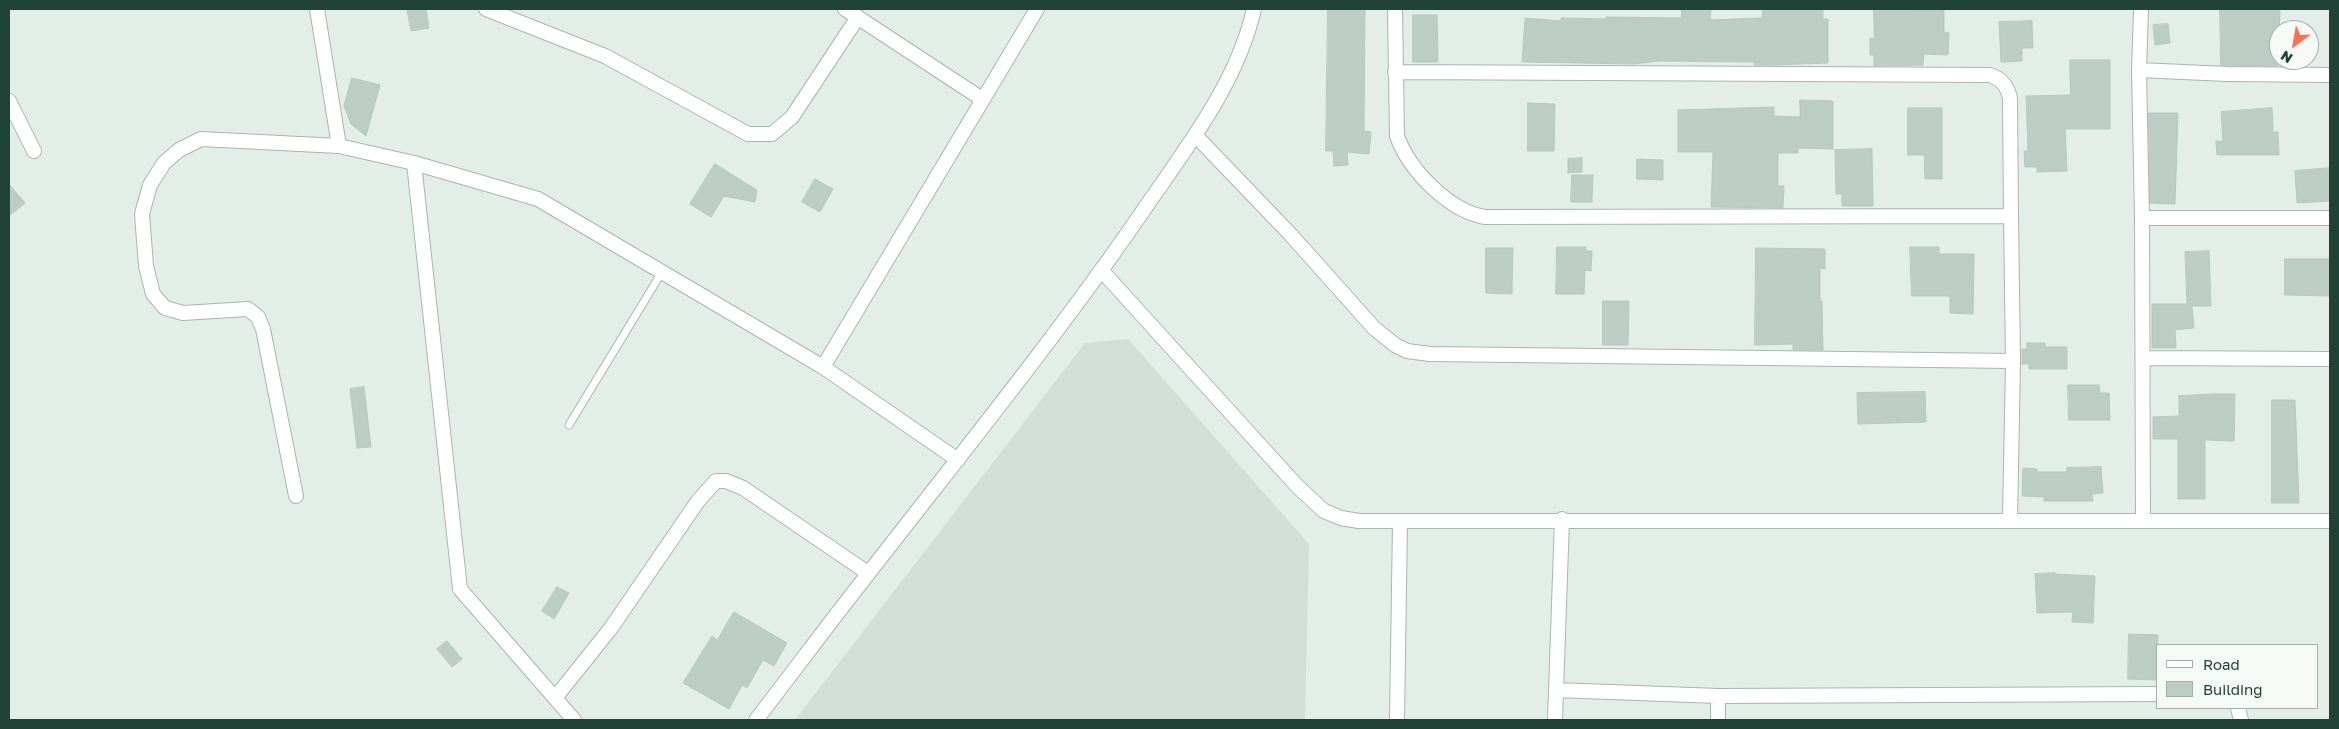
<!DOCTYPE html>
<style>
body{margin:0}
#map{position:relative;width:2339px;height:729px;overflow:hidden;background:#e4eee9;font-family:"Golos Text",sans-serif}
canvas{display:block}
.frame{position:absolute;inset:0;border:10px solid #214237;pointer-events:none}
.legend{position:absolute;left:2156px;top:644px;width:162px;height:65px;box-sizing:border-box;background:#f5faf7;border:1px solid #a0b0aa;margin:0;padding:6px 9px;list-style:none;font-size:15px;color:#214237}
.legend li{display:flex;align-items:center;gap:10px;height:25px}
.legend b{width:25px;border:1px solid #a0b0aa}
.north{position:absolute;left:2269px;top:20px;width:50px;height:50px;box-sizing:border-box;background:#f5faf7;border:1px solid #a0b0aa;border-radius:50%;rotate:212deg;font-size:14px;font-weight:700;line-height:20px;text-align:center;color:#214237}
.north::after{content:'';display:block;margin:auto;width:18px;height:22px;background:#fd7253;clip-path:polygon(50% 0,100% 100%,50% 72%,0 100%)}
</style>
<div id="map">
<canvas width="2339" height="729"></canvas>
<div class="frame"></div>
<ul class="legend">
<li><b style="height:6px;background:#fff"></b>Road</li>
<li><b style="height:14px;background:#bbcdc5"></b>Building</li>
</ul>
<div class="north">N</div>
</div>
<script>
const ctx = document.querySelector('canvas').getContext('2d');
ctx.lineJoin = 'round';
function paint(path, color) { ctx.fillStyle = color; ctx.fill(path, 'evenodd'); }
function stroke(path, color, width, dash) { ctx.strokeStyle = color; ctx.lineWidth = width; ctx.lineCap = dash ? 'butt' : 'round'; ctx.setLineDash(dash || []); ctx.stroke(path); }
paint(new Path2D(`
 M1128,339L1309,544L1305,720H795L1085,343Z`), '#d2ded8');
const building = new Path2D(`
 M426,9L429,28L411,31L407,10Z
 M1328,9H1365L1364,131L1371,132L1369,154L1347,152L1348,165L1334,166L1333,151H1326Z
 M1682,9H1711L1710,20L1762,18L1763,9H1823V19H1828V63L1775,65H1754V62L1659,61L1634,64L1522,62L1525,18L1561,21V18L1606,19V17L1681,18Z
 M1874,9L1944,10V32L1949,33L1948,55L1924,54L1923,65L1874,66V55H1870V38L1874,39Z
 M2220,9H2280L2278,66L2221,65Z
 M1413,15H1437L1438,62H1413Z
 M2032,21L2033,48H2022V61L2001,62L1999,22Z
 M2168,24L2170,43L2155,45L2153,25Z
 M2070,60H2110V129H2065L2067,171L2037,172V167H2025L2024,151H2028L2026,96L2070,95Z
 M352,78L380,85L366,136L351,124L344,106Z
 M1800,100L1833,101V149L1798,148V153H1778V186H1784L1783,208L1711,207L1713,152H1678V110L1774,107V116L1800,117Z
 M1528,103L1555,104L1554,151H1528Z
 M1908,108H1942V179H1925L1924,155H1908Z
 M2272,108L2273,132H2278L2279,155H2217L2216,141H2223L2221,112Z
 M2149,113H2178L2175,204L2150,203Z
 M1872,149L1873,206H1842V194H1836L1835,150Z
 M1582,158V172L1568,173V159Z
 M1637,159L1663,160V180L1637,179Z
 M715,164L757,190L755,202L724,196L711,217L690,204Z
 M2330,168V201L2297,203L2295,171Z
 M1572,175H1593L1592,202H1571Z
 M815,179L833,189L820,212L802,202Z
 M9,184L25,203L9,216Z
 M1557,247H1586V251H1592L1591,271L1585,270L1584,294H1556Z
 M1910,247H1939V254H1974L1973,314L1950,313V296H1912Z
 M1486,248H1513L1512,294L1486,293Z
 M1756,248L1825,249V269L1820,268V301H1822L1823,350H1793V344L1755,345Z
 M2209,251L2211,306H2192L2194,328L2175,330L2176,348H2152V304H2187L2185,252Z
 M2285,259H2330V296L2285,295Z
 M1603,301H1629L1628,345H1603Z
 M2027,343H2045V347H2067V369H2029V364H2022V349H2027Z
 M2068,385H2099L2100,393H2109L2110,420H2069Z
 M364,387L371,447L357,448L350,389Z
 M1925,392L1926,422L1858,424L1857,393Z
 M2213,394H2235L2234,441L2205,440V499H2178V439H2153V417L2179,416V396Z
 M2272,400H2295L2299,503H2272Z
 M2101,467L2103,493L2092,494L2093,501H2044V497L2022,496L2023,468L2037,469V472H2067V468Z
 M2055,573V574L2095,576L2093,623L2072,622L2073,612L2037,613L2035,574Z
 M557,587L569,593L554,619L542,611Z
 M734,612L787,643L774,666L763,660L747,688L742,685L729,709L683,683L712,636L717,640Z
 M2129,634L2158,635L2157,680L2128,679Z
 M447,641L462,659L452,667L437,649Z`);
paint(building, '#bbcdc5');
stroke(building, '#b5c9bf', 1);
const lane = new Path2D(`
 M569,425L662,272`);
const street = new Path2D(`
 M317,9L339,146L414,163L538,199L823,367L958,460
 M486,9L605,56L748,134H772L792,117L858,17
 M845,9L982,99
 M1395,9L1397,136C1409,170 1449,211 1485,217L2011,216L2013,361L2010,520
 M2141,9L2139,70L2142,218L2143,520
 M2139,70L2227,74L2330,75
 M1395,72L1990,75C2002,79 2007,86 2010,98L2011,216
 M9,101L34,151
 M1195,135L1291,235L1374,328L1395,345L1407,351L1430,354L2013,361
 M414,163L460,589L574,720
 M2142,218H2330
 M1102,271L1297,486L1324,511L1341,518L1359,521H2330
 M2143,358L2330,359
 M823,367L1037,9
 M296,496L263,329L258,317L248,309L183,313L165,308L153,294L146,266L142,214L150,185L164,163L179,150L201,139L339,146
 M1556,690L1718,696L2158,694
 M555,698L611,628L698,501L716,481H726L743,488L868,573
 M2238,708L2241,720
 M756,720C794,671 830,622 868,574C961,454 1057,336 1143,211C1186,148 1237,84 1254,9
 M1397,720L1400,522
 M1555,720L1562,519
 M1718,720V696`);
stroke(lane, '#a6b7b0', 9);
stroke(street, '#a6b7b0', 16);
stroke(lane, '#fff', 7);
stroke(street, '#fff', 14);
</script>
